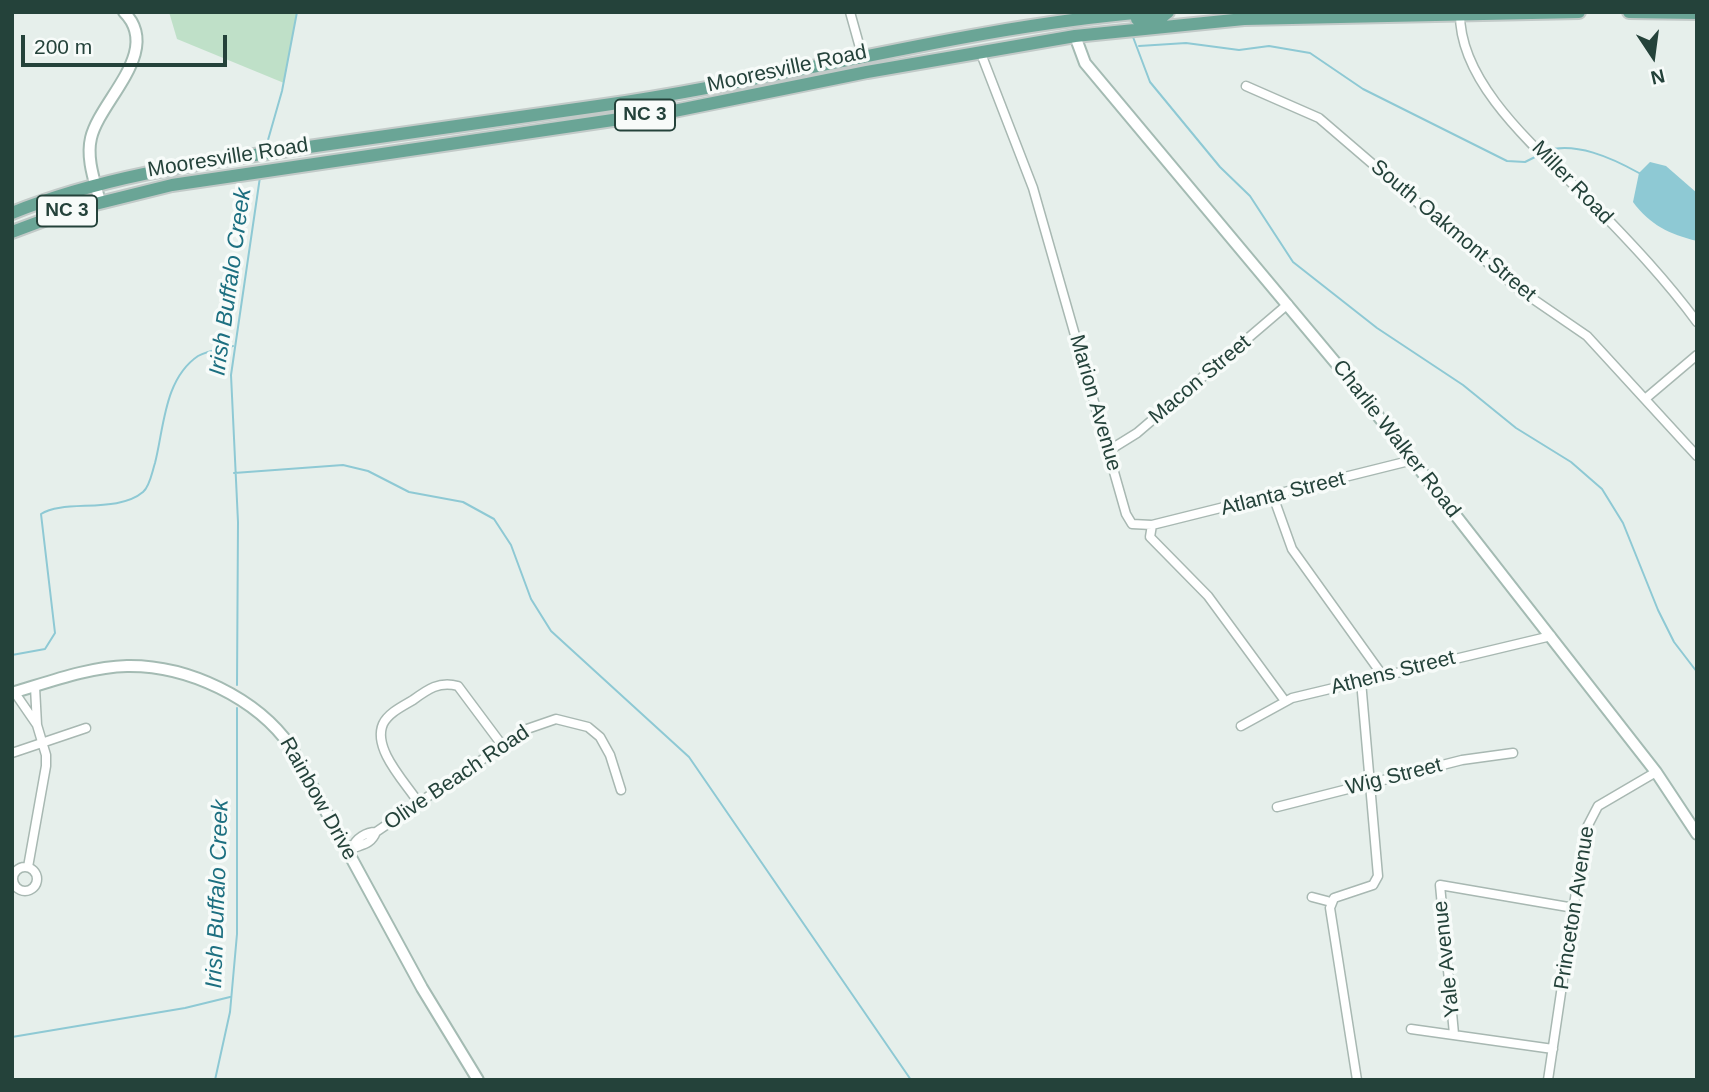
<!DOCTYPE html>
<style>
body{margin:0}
#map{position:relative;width:1709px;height:1092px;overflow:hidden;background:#e6efeb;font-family:Arial,sans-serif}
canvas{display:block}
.frame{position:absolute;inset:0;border:14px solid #24423a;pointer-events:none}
.north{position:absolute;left:1618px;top:21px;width:70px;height:70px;-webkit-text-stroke:5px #f7fbf9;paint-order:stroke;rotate:167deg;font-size:19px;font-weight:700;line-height:28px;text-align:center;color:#24423a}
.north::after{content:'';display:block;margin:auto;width:24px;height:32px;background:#24423a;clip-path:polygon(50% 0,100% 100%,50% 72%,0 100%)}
.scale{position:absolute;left:21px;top:35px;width:206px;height:32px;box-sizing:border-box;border:4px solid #24423a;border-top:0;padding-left:9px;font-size:21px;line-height:24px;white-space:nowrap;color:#24423a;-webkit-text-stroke:5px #f7fbf9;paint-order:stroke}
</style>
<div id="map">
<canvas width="1709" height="1092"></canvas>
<div class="frame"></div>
<div class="north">N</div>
<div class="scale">200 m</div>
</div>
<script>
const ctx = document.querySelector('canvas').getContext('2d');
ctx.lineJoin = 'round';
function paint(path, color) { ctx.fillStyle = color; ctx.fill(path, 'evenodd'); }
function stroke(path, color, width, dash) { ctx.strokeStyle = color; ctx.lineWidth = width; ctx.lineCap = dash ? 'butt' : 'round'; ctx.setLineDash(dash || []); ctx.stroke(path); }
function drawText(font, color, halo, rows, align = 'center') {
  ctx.font = font + ' Arial,sans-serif'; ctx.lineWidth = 7; ctx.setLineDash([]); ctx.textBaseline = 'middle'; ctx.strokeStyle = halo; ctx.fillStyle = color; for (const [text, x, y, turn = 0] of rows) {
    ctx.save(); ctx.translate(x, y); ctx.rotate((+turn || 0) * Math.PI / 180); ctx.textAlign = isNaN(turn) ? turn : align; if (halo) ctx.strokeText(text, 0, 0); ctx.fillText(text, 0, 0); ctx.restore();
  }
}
paint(new Path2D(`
 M169,12H297L284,83L177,39Z`), '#bfe0c8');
paint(new Path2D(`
 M1650,162L1666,166L1697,193V241C1669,234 1650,225 1633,202L1639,173Z`), '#8ec9d4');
stroke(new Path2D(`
 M1133,37L1150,82L1220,167L1250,196L1293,262L1377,328L1463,385L1516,428L1571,462L1602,489L1623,523L1658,610L1674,642L1697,672
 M1139,46L1186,43L1239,50L1269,46L1310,53L1363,89L1507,161L1525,162L1537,156
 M266,147L282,91L297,12
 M1545,151C1575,141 1612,158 1639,173
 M234,473L343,465L368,471L409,492L463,502L494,519L511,545L531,599L551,631L689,757L911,1080
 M12,655L45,649L55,633L41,514C63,499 117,514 143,492C150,486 152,472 155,463C164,428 164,379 198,356C208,350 222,349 233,346
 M237,685L238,522L231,375L260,177
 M12,1037L185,1008L230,997
 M215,1080L230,1012L237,934V708`), '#8ec9d4', 2);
const street = new Path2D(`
 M850,12L862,55
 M1460,13C1459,88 1546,156 1595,206C1631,243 1666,280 1697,322
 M980,51L1033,188L1126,514L1132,524L1152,525L1150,537L1208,596L1285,701
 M1246,86L1319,118L1517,288L1587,336L1697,456
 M1645,399L1697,355
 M1108,451L1137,433L1288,304
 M1273,496L1292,549L1383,676
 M1152,525L1413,460
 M15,693L37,725L35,687
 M1241,726L1292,698L1551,636
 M12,753L86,728
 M418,802C406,783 372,749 383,724C388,713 403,706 413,700C428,689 439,681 458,686L502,745
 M1277,807L1462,760L1513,753
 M352,848C356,838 366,832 376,832
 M347,851C359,844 370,847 376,832L527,729L556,719L588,727L600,737L610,755L621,790
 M28,867L46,766V755L37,725
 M13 879a12 12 0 1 1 24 0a12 12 0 1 1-24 0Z
 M1312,897L1331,902
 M1411,1029L1553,1049
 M1454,1034L1440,885L1574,908
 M1357,1080L1330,908L1334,898L1373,885L1378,876L1361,681
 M1548,1080L1585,831L1598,806L1656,772`);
const secondary = new Path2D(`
 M1075,36L1085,63L1350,380L1656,772L1697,834
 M100,202C95,182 86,159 91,138C100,100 163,51 124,12
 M12,693C49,682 89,667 127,666C188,665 257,698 291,747L422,988L478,1080`);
const primary = new Path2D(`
 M1629,12L1697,13
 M1137,19L1163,16L1168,12
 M12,213C101,177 193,164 288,150C391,135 494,121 598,106C781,80 960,28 1145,12
 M12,232L71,210L172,185L674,111L867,72L1075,36L1244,19L1579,12`);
stroke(street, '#a8b8b2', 11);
stroke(secondary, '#a4bbb3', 14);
stroke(primary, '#c2cac8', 16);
stroke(street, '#fff', 8);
stroke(secondary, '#fff', 10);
stroke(primary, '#6aa596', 12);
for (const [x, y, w] of [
 [645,115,60],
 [67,211,60]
]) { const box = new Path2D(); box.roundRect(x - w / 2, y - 15.5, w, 31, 5); ctx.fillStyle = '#f7fbf9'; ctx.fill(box); stroke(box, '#24423a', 2); }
drawText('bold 19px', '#24423a', null, [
 ["NC 3",645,115],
 ["NC 3",67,211]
]);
drawText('21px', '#24423a', '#f7fbf9', [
 ["Mooresville Road",787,69,-12],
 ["Mooresville Road",228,158,-9],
 ["Miller Road",1572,183,46],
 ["South Oakmont Street",1453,231,40],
 ["Macon Street",1200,380,-40],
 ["Marion Avenue",1095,403,74],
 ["Charlie Walker Road",1396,439,52],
 ["Atlanta Street",1283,494,-14],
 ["Athens Street",1393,673,-14],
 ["Wig Street",1394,777,-14],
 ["Olive Beach Road",457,778,-34],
 ["Rainbow Drive",318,799,61],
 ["Princeton Avenue",1575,908,-81],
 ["Yale Avenue",1447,959,-96]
]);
drawText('italic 23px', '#1c6f80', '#f7fbf9', [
 ["Irish Buffalo Creek",231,282,-82],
 ["Irish Buffalo Creek",218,894,-88]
]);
</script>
